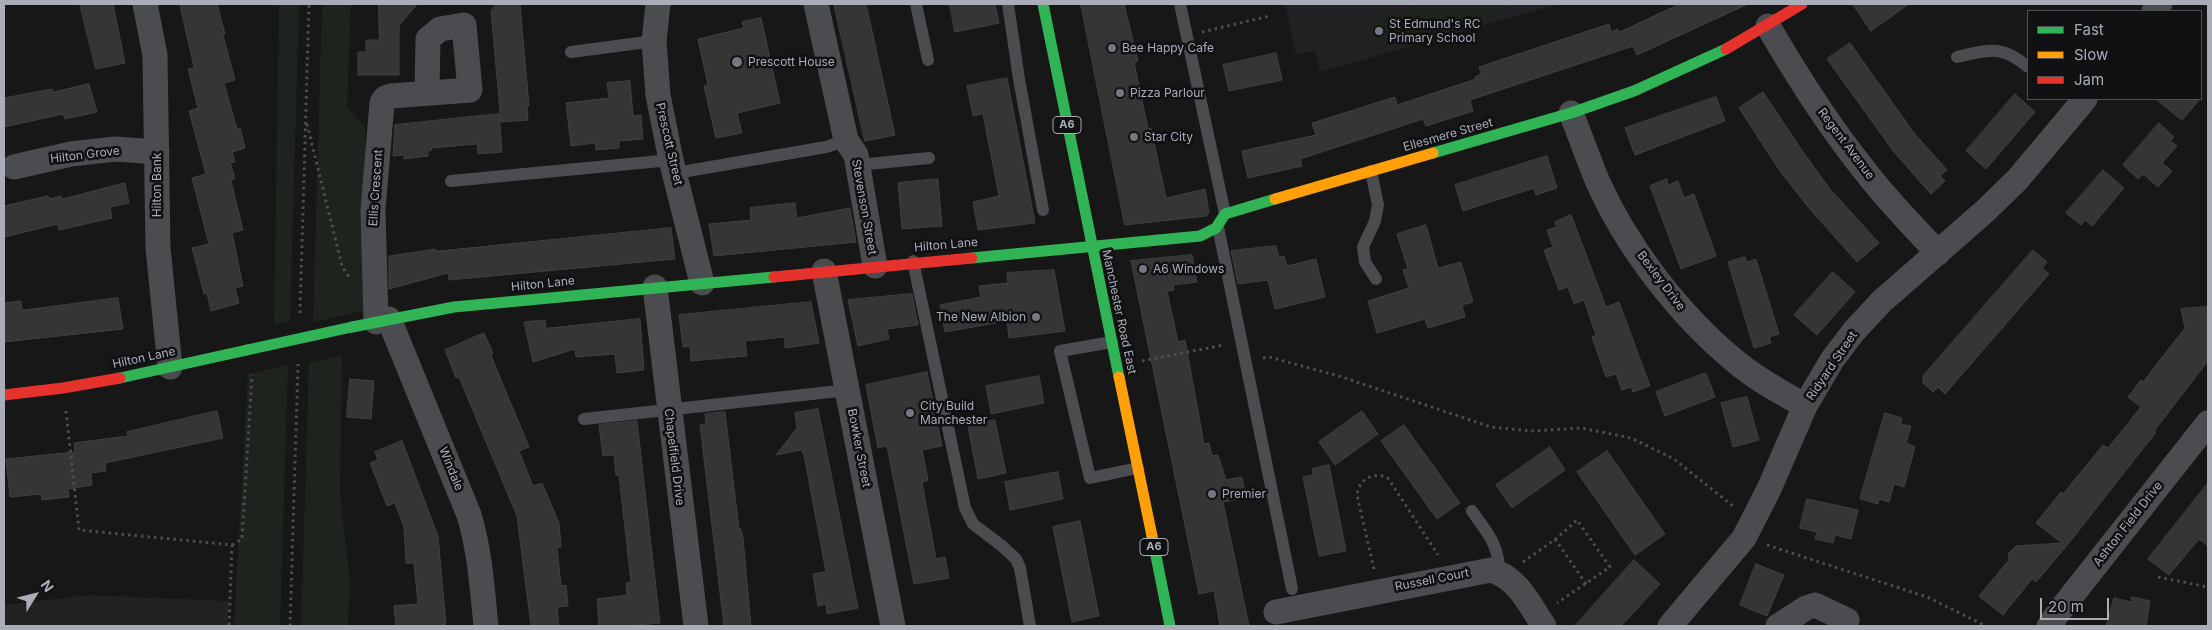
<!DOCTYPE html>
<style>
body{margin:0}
#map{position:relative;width:2212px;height:630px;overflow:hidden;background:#171717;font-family:Inter,sans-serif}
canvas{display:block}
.frame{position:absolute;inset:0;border:5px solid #a8adb8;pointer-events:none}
.legend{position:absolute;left:2027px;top:10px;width:175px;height:90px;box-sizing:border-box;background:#111113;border:1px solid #4d4f55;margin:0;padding:6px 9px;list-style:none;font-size:15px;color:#a8adb8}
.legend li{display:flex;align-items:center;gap:10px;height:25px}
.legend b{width:25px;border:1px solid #4d4f55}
.north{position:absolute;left:10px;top:570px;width:50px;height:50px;-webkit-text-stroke:4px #111113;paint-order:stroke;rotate:54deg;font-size:14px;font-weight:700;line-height:20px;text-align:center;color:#a8adb8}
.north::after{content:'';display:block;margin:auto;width:18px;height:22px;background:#a8adb8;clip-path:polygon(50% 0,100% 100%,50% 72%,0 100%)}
.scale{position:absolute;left:2040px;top:598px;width:69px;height:22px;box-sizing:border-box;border:2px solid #a8adb8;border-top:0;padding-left:6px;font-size:15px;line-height:18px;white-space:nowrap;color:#a8adb8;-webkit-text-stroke:4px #111113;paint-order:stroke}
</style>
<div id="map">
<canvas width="2212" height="630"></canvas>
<div class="frame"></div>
<ul class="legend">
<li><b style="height:6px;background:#30b455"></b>Fast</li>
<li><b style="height:6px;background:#ff9f0a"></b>Slow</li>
<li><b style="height:6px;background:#e5322d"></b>Jam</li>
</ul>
<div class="north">N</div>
<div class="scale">20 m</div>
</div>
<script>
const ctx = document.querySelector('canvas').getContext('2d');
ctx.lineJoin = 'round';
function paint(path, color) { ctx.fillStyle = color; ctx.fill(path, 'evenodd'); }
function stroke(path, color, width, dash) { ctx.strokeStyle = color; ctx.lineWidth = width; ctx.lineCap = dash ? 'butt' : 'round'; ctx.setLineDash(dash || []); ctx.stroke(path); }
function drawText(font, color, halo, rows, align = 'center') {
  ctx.font = font + ' Inter,sans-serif'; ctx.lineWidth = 5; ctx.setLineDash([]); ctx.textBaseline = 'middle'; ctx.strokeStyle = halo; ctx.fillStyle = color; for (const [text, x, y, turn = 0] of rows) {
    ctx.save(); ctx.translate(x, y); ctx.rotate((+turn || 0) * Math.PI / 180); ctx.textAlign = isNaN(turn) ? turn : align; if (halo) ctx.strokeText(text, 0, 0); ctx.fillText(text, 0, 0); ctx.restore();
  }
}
paint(new Path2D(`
 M1285,4H1559L1320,72L1315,51L1296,55Z
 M89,595L229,601L227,626H4V605Z`), '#212123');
paint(new Path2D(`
 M279,4H299L290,321L274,324Z
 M322,4H351L347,107L365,127L366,310L313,322Z
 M1414,4H1520L1378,44L1373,21L1415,10Z
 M342,356L340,493L350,583L348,626H301L309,362Z
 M288,365L280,626H234L248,374Z`), '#1d241e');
const building = new Path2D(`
 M80,4H113L125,63L96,69Z
 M180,4H217L225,34L223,35L235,80L224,83L237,129L240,128L245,148L232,152L235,162L230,163L235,178L231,181L243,230L232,233L243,286L235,288L239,303L211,311L207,293L204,294L192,248L209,244L192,178L206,174L189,111L198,108L188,69L194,68Z
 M379,4H417L399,26V75H358V52H366V40H379Z
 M497,4H520L529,106H527L528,120L501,122L491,11Z
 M834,4H866L895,135L865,141Z
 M950,4H995L999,23L955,32Z
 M1081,4H1124L1138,61L1134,62L1148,129L1151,128L1166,198L1205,189L1209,213L1206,216L1125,225Z
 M1680,4H1748L1637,55L1633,46L1470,100L1473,111L1426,126L1423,119L1300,159L1302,166L1248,178L1242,151L1316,135L1312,123L1395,97L1397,105L1476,79L1475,77L1481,74L1479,67L1609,24L1611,32L1618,29L1619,32Z
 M1853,4H1909L1871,31Z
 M761,18L780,103L737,113L742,133L716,138L704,86L708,85L698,39L744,28L742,22Z
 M1850,43L1914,133L1947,170L1940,176L1945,181L1931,194L1894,152L1827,59Z
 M1276,53L1282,80L1229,91L1223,65Z
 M1007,78L1035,223L978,230L973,202L999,196L983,114L973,116L967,86Z
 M630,81L633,116L641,115L643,139L619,141V148L596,150L595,143L571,146L566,103L609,98L607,83Z
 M89,84L97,112L65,119L63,114L4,127V98L52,89L53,92Z
 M1763,92L1801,149L1830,189L1879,243L1857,262L1808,207L1780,171L1739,108Z
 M2015,94L2035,112L1986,169L1966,151Z
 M1716,97L1725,121L1635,155L1625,128Z
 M2156,99H2200L2182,120Z
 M499,114L502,152L478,154L477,144L431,148L432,150L428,151V156L404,159V155L393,156L395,125Z
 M2159,123L2174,137L2170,141L2177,146L2162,163L2172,171L2158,187L2143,174L2138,179L2123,165Z
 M1547,156L1557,188L1536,195L1534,188L1463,211L1455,185Z
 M2103,170L2124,188L2092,226L2085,220L2081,225L2066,213Z
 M938,179L942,226L902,229L898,183Z
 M1667,179L1668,185L1678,181L1684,198L1694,194L1716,256L1681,269L1650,186Z
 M125,183L129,203L110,207L112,218L59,230L58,224L4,237V206L48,196L49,199L61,196L62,199Z
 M795,203L797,218L850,208L856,242L714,256L709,224L751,220L750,208Z
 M1571,215L1606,307L1619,302L1650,386L1633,392L1631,387L1622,390L1616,374L1606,377L1592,337L1596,335L1584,300L1574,304L1568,287L1559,290L1544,250L1553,247L1547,230L1557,227L1555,222Z
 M1426,225L1438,268L1461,262L1473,302L1462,305L1465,317L1428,328L1425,319L1377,333L1368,301L1409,288L1403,270L1408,269L1397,234Z
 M671,228L675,259L449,280L448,273L389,289V256L436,249V251Z
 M1276,246L1279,257L1284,256L1287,266L1316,259L1325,297L1275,309L1268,280L1238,284L1231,251Z
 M2033,250L2047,262L2042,268L2049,274L1945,394L1938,387L1933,392L1923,383V376Z
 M1192,255L1197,282L1173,285L1174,290L1167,291L1178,342L1185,340L1204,444L1209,443L1212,456L1218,455L1226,480L1242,477L1246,498L1223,502L1249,626H1220L1214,591L1199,594L1131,261Z
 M1745,257L1747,262L1756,259L1779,334L1769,337L1771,343L1754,348L1728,262Z
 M1054,270L1065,331L1009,338L1007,321L945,332L940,305L981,297L979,286L1008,283L1007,273Z
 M1833,272L1855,292L1817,335L1794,315Z
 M912,294L918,325L887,329L889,339L858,346L848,300Z
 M118,298L123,329L4,342V303L21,301L22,310Z
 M811,302L819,343L785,348V337L745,341L747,356L691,361L690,346L683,347L679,315Z
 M2208,307V361L2154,431L2156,432L2069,543L2036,582L2032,579L2003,615L1979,596L2009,560L2008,554L2016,546L2062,543L2036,523L2061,492L2063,494L2103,445L2108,448L2141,407L2128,397L2141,380L2143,382L2185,328L2181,309Z
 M640,319L644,370L617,373L615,354L576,357L575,349L533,362L524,322L545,320L546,328Z
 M484,333L493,353L491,354L494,363L529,447L519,451L533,486L542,483L559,523L561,547H557L561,586L566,585L568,606L557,607L559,626H531L517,516L459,377L456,378L445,350Z
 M927,372L942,446L922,450L928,480L922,482L936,559L945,557L949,578L914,584L887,446L878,448L866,385Z
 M1706,373L1715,397L1665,416L1656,392Z
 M1039,376L1044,403L991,414L986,386Z
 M350,379L374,381L371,419L347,417Z
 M1747,397L1759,440L1733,447L1721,403Z
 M818,409L858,608L827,614L826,604L818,606L813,574L826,572L804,455L801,450L776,455L797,428L795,413Z
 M217,411L223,438L105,463L106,471L91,473L92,485L68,489L69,497L42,500L41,494L10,497L6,459L75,452L74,443L128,436L127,432Z
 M1362,411L1378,434L1335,465L1319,442Z
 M725,412L739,529H741L743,538L751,626H724L700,425L706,424L705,414Z
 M1885,413L1902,418L1901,424L1911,426L1906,443L1915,447L1904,487L1894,484L1889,502L1879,499L1878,504L1860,499Z
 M995,420L1006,473L978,479L968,426Z
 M637,421L660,623L627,626H599L597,599L627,595L626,583L631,582L619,475H616L614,455L603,456L599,425Z
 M1404,425L1460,503L1437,519L1381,441Z
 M402,441L438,536L446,624L437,626H396L394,606L418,604L414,563H406L404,527L395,503L387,506L370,463L378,460L375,452Z
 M1550,447L1565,470L1512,508L1496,485Z
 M1607,451L1665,534L1635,555L1577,472Z
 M1329,465L1346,551L1319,556L1303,477L1313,475L1312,469Z
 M1058,472L1063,499L1010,510L1005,482Z
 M2208,483V546L2199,539L2169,575L2148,559Z
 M1807,499L1858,510L1851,539L1835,535L1833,543L1815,539L1817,532L1800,528Z
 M1080,521L1099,616L1072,622L1053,527Z
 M1634,560L1660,584L1621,626H1575Z
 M1756,564L1784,575L1767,616L1740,605Z
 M2132,597L2150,601L2146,626H2106L2114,598L2131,602Z`);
paint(building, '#353536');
stroke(building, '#3f4043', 1);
stroke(new Path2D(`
 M1202,32L1270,16
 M307,124L342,266L350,279
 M300,313L309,4
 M1263,358L1269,357L1339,376L1491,427L1531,431L1581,428L1631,438L1674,459L1733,506
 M1142,361L1224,345
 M66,411L79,530L232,545L229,626
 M1555,539L1586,584
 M232,545L242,539L252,375
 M1767,545L1927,597L1986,626
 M1523,562L1557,538L1577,520L1610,567L1557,603
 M1374,569L1357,495C1359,479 1373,471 1388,478L1438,555
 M2158,577L2208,587
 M290,626L298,364`), '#4d4e52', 3, [2.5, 4]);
stroke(new Path2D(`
 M916,4L928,60
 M1008,4L1019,79L1043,210
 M1180,4L1225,214
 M571,52L654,41
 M1957,57C1989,50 2001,44 2028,67
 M858,165L929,158
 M1371,171L1378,205L1375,221L1363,247L1365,262L1376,279
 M676,173L826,147L846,140
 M451,181L671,160
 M1218,227L1292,589
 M913,261L965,508L973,524L1002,546L1016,559L1020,568L1030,626
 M1112,342L1060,351L1090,478L1138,468
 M584,419L848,390
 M1472,511C1489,536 1497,541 1500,573`), '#4b4c50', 12);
stroke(new Path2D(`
 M145,4L155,55L158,248L170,367
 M658,4L654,41L658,95L671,160L702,283
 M816,4L846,140L856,155L875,266
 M2154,11L2160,4
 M1768,26C1797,76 1828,125 1865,171C1887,200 1913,226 1938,253
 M1571,113C1580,135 1588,158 1597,180C1626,246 1679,315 1735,361C1756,379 1781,392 1805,406
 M14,167L71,154L115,149L157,152
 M824,271L893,626
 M655,287L696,626
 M389,319L469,515C480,551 482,588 486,626
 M376,322L373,210L382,103L385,98L391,96L470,90L464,25L440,29L428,39L427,93
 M1276,612L1491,570C1518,578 1529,604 1544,626
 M1670,626L1744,538L1769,489L1805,406L1832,360L1854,331L1882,301L1984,212L2017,180L2085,99
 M1778,626L1806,608L1815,605L1847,620
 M2049,626L2058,613L2208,423`), '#4b4c50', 25);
stroke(new Path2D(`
 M1043,4L1119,377
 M1433,153L1571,113L1634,91L1726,49
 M972,258L1200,236L1216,228L1225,214L1275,199
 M352,327L454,307L774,277
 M120,378L247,350
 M1152,536L1170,626`), '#30b455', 11);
stroke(new Path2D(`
 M1275,199L1433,153
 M1119,377L1152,536`), '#ff9f0a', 11);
stroke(new Path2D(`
 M1726,49L1802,4
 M774,277L972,258
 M4,395L63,388L120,378`), '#e5322d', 11);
stroke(new Path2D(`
 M247,350L352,327`), '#30b455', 11);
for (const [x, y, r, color] of [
 [1379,31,5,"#757880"],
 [1112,48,5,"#757880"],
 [737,62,6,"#757880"],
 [1120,93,5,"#757880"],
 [1134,137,5,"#757880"],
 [1143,269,5,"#757880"],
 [1036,317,5,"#757880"],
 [910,413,5,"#757880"],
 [1212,494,5,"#757880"]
]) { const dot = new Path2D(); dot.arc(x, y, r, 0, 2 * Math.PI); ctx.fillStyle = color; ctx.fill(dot); stroke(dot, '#111113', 2); }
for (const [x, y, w] of [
 [1067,125,28],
 [1154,547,28]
]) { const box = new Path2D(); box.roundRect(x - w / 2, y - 8.5, w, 17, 4); ctx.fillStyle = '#111113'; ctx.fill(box); stroke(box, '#a8adb8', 1); }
drawText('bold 11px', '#a8adb8', null, [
 ["A6",1067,125],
 ["A6",1154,547]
]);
drawText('12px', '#a8adb8', '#111113', [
 ["St Edmund's RC",1389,24],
 ["Primary School",1389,38],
 ["Bee Happy Cafe",1122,48],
 ["Prescott House",748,62],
 ["Pizza Parlour",1130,93],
 ["Star City",1144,137],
 ["A6 Windows",1153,269],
 ["The New Albion",1026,317,"right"],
 ["City Build",920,406],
 ["Manchester",920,420],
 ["Premier",1222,494]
], 'left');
drawText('12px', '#a8adb8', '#111113', [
 ["Ellesmere Street",1448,135,-16],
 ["Prescott Street",669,144,77],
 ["Regent Avenue",1846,144,53],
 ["Hilton Grove",85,155,-7],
 ["Hilton Bank",157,185,-90],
 ["Ellis Crescent",376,188,-86],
 ["Stevenson Street",864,207,80],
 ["Hilton Lane",946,245,-5],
 ["Bexley Drive",1661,281,53],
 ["Hilton Lane",543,284,-6],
 ["Manchester Road East",1119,312,78],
 ["Hilton Lane",144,358,-12],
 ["Ridyard Street",1832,366,-56],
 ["Bowker Street",859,448,79],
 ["Chapelfield Drive",674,457,83],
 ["Windale",451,469,68],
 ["Ashton Field Drive",2128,524,-52],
 ["Russell Court",1432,580,-11]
]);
</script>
